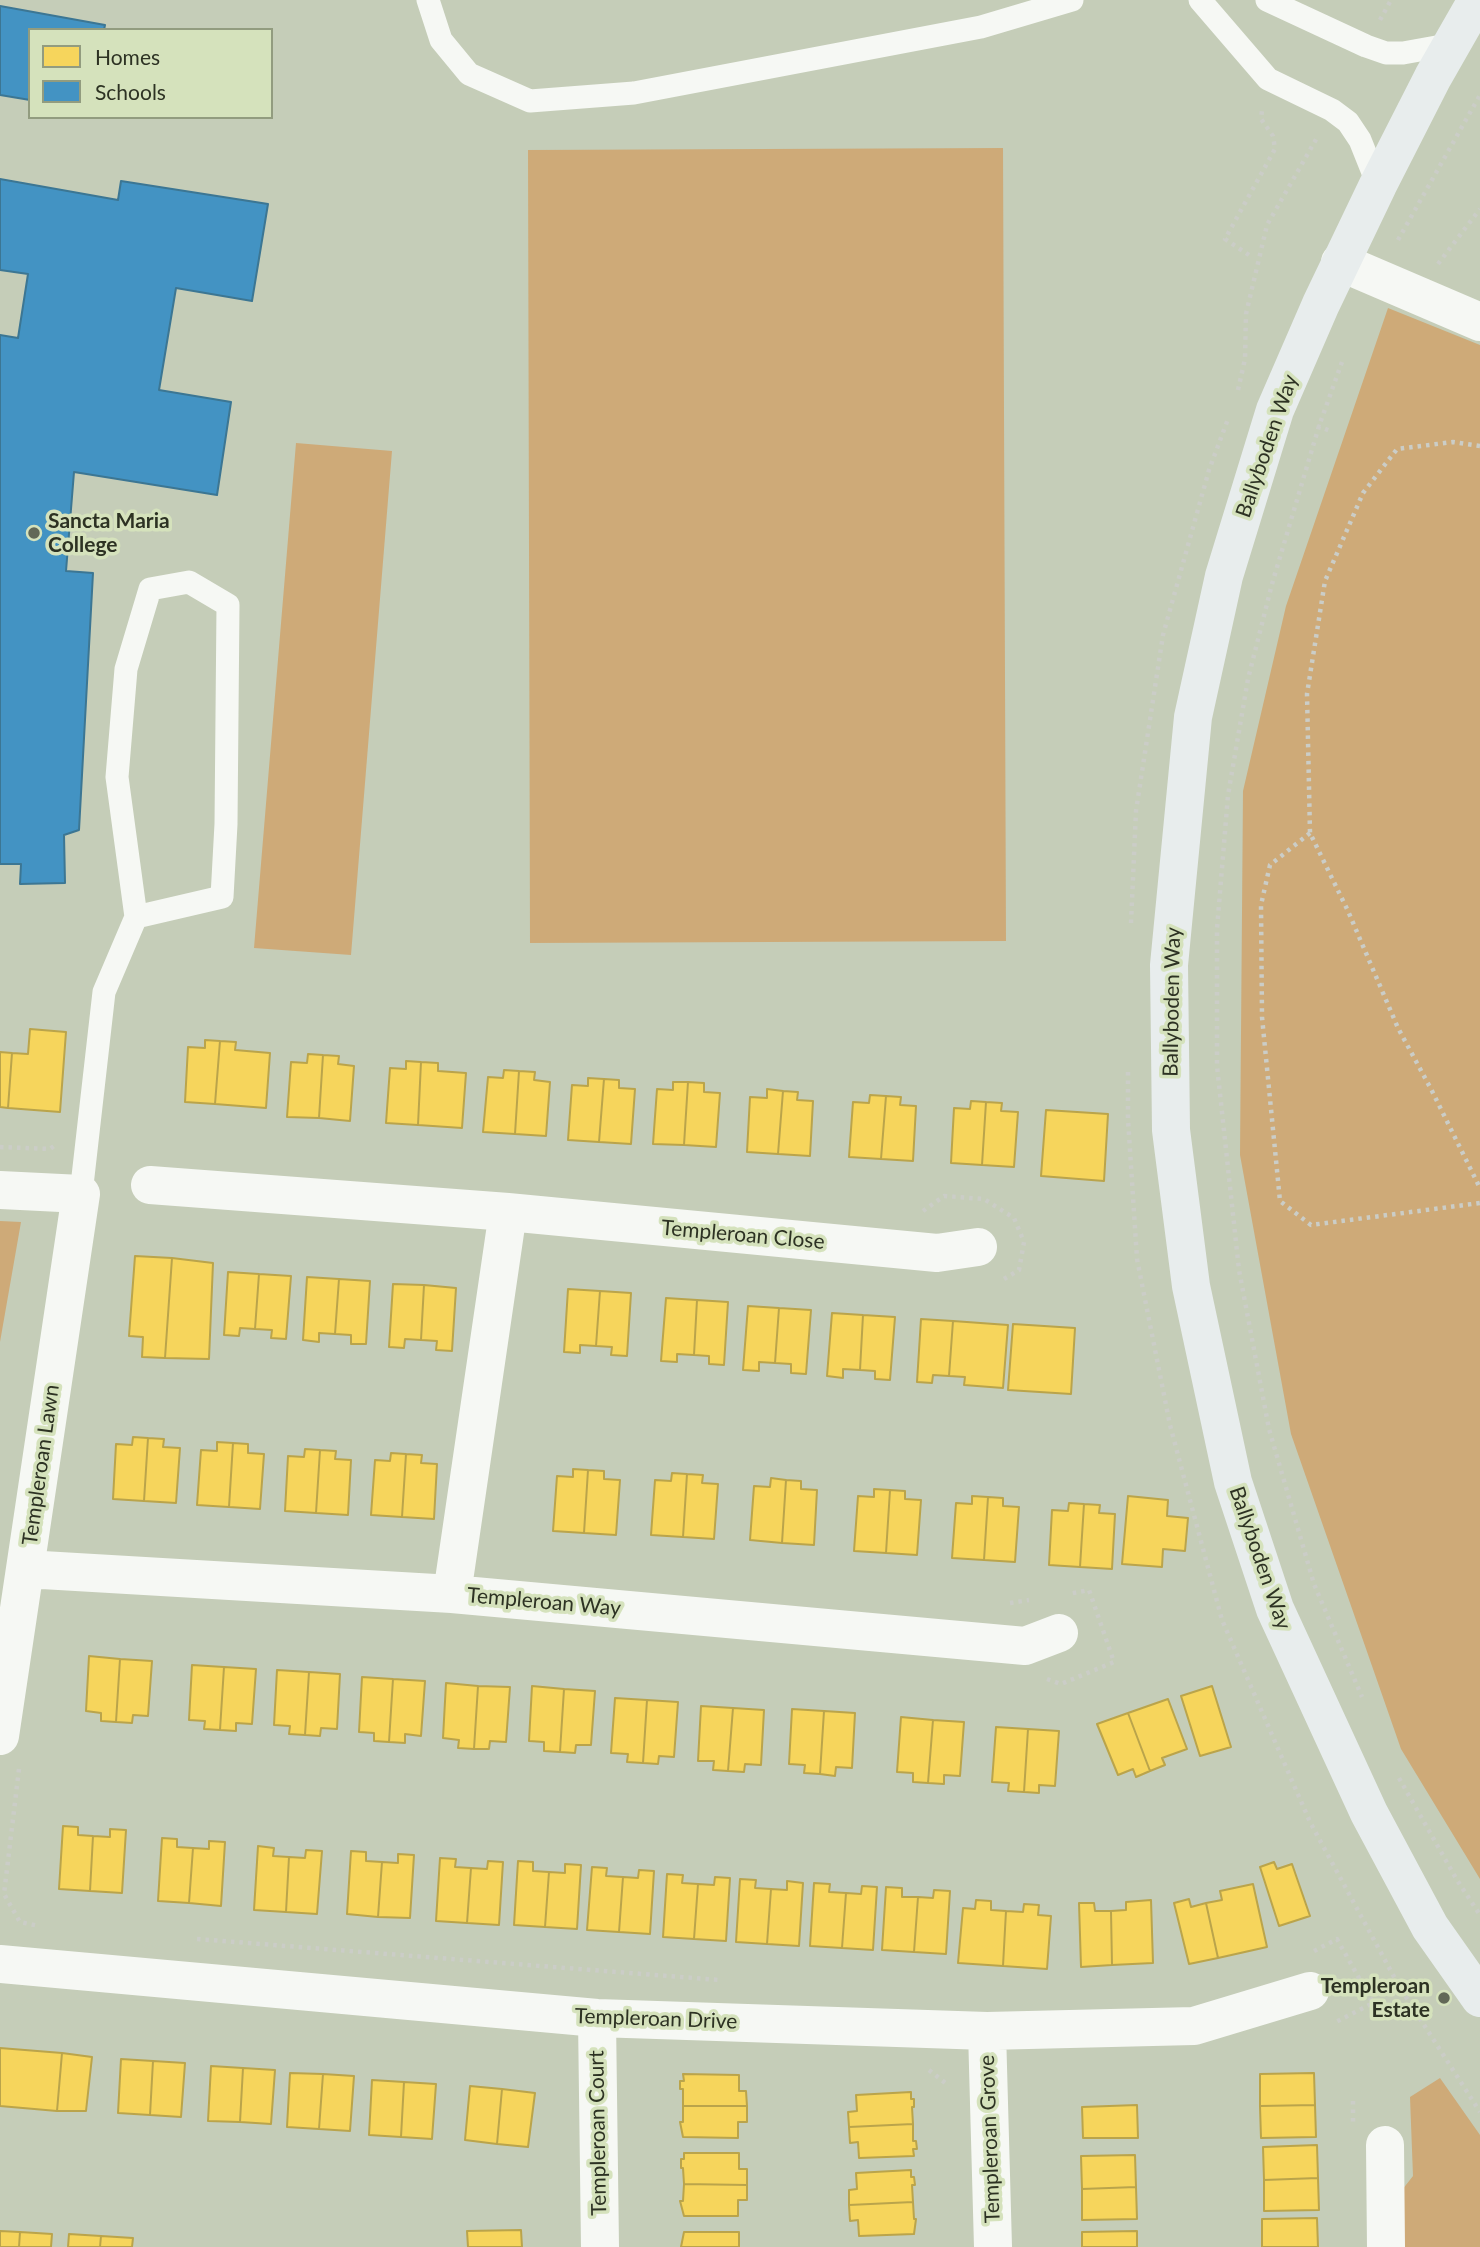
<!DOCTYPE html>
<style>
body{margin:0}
#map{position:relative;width:1480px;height:2247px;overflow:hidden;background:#c5cdb8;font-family:Lato,sans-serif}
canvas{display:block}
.legend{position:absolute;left:28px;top:28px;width:245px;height:91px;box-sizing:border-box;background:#d5e2bc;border:2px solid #929c7f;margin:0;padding:9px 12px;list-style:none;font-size:21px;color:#2d3223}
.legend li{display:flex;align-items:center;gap:14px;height:35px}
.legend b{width:35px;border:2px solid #929c7f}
</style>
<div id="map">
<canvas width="1480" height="2247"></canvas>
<ul class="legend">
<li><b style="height:19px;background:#f6d55c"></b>Homes</li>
<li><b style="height:19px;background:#4393c3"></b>Schools</li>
</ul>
</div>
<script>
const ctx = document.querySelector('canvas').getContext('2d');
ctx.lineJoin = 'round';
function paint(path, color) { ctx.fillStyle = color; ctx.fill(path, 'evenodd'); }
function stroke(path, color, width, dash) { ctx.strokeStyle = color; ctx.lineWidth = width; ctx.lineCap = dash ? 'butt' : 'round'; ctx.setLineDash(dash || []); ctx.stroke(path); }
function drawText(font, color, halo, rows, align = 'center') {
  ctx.font = font + ' Lato,sans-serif'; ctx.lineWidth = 7; ctx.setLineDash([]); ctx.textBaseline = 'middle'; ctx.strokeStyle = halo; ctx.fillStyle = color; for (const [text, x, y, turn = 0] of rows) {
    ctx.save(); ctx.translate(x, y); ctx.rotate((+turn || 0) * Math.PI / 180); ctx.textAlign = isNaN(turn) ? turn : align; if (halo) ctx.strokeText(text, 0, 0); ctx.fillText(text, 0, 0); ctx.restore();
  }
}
paint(new Path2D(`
 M1003,148L1006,941L530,943L528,150Z
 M1388,308L1480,345V1879L1401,1749L1291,1434L1240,1155L1243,791L1286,606Z
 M296,443L392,451L351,955L254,948Z
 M0,1221L21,1222L0,1342Z
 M1440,2078L1480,2135V2247H1402V2190L1413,2176L1410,2097Z`), '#ceaa78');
const homes = new Path2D(`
 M30,1029L66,1032L60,1112L8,1108L12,1053L28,1054Z
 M205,1040L220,1041L215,1104L185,1102L188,1047L205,1048Z
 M220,1041L236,1042L235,1050L270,1053L266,1108L215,1104Z
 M0,1052L12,1053L8,1108L0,1107Z
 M308,1054L323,1055L319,1118L287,1117L291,1062L307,1063Z
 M323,1055L339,1056L338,1064L354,1066L350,1121L319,1118Z
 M406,1061L421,1062L418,1125L386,1123L390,1068L406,1069Z
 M421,1062L438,1063V1071L466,1073L462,1128L418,1125Z
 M504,1070L519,1071L515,1134L483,1132L488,1077L503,1078Z
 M519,1071L535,1072L534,1080L550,1082L546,1136L515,1134Z
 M588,1078L604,1079L599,1142L568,1140L572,1085L588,1086Z
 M604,1079L619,1080V1088L635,1089L631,1144L599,1142Z
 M673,1082H688L684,1145L653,1144L657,1089L673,1090Z
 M688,1082L704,1083V1092L720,1093L716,1147L684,1145Z
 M767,1089L783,1091L778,1154L747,1152L750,1097L767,1098Z
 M783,1091L798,1092L797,1100L813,1101L810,1156L778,1154Z
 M870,1095L886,1096L881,1159L849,1157L853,1102L869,1103Z
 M886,1096L901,1097L900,1105L916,1106L913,1161L881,1159Z
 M971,1101L986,1102L982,1165L951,1163L954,1108L970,1109Z
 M986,1102L1002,1103L1001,1111L1018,1112L1014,1167L982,1165Z
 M1046,1110L1108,1114L1104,1181L1041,1176Z
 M135,1256L172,1258L165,1358L142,1357L143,1337L129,1336Z
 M172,1258L213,1263L209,1359L165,1358Z
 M228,1272L259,1274L255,1329L240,1328L239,1336L224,1335Z
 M259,1274L291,1276L286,1339L271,1338L272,1330L255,1329Z
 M307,1277L339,1279L335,1334L319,1333V1342L303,1340Z
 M339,1279L370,1281L366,1344H351V1335L335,1334Z
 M393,1284L424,1285L421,1340L405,1339L404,1348L389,1347Z
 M424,1285L456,1288L452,1351L436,1350L437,1341L421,1340Z
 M568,1289L600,1291L596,1346L580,1345V1353L564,1352Z
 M600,1291L631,1293L627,1356L611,1355L612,1347L596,1346Z
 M666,1298L697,1300L694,1355L677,1354V1362L661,1361Z
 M697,1300L728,1302L724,1365L709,1364V1356L694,1355Z
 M748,1306L779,1308L775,1363L759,1362V1371L743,1370Z
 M779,1308L811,1310L806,1374L791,1373V1364L775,1363Z
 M832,1313L863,1315L860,1370L843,1369V1378L827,1376Z
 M863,1315L895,1317L890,1380L875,1379V1371L860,1370Z
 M921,1319L953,1321L949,1376L933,1375L932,1383L917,1382Z
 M953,1321L1008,1325L1003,1388L964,1385L965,1377L949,1376Z
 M1013,1324L1075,1328L1071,1394L1008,1390Z
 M133,1437L148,1438L144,1501L113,1499L116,1444L132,1445Z
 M148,1438L164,1439L163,1447L180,1448L176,1503L144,1501Z
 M217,1442L233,1443L229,1507L197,1505L201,1450L217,1451Z
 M233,1443L248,1444V1453L264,1454L260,1509L229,1507Z
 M305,1449L320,1450L316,1513L285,1511L288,1456L304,1457Z
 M320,1450L336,1451L335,1459L351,1460L348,1515L316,1513Z
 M391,1453L406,1454L402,1517L371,1515L375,1460L390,1461Z
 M406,1454L422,1455L421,1463L437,1464L434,1519L402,1517Z
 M573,1469L588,1470L584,1533L553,1531L557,1476L573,1477Z
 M588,1470L604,1471V1479L620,1480L616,1535L584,1533Z
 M672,1473L687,1474L683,1537L651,1535L655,1480L671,1481Z
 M687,1474L703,1475L702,1483L718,1484L714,1539L683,1537Z
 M771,1478L786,1480L782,1543L750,1540L754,1486L770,1487Z
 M786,1480L801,1481V1489L817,1490L814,1545L782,1543Z
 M874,1489L890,1490L886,1553L854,1551L858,1496L874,1497Z
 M890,1490L905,1491V1499L921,1500L917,1555L886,1553Z
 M972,1496L988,1497L984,1560L952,1558L956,1503L972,1504Z
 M1128,1496L1168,1500L1167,1516L1188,1518L1185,1551L1163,1549L1162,1567L1122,1564Z
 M988,1497L1003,1498V1506L1019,1507L1015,1562L984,1560Z
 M1069,1503L1084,1504L1080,1567L1049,1565L1052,1510L1068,1511Z
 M1084,1504L1100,1505L1099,1513L1115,1514L1112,1569L1080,1567Z
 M89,1656L120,1659L116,1722L101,1721V1713L86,1711Z
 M120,1659L152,1661L148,1716L133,1715L132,1723L116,1722Z
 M192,1665L224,1667L220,1730L204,1729L205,1721L189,1720Z
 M224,1667L256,1669L252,1724L236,1723V1731L220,1730Z
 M277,1670L309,1672L305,1735L289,1734L290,1726L274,1725Z
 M309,1672L340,1674L337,1729L321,1728L320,1736L305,1735Z
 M362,1677L393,1679L389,1742L374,1741V1733L359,1732Z
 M393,1679L425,1681L421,1736L405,1734V1743L389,1742Z
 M446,1683L478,1686L474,1749L458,1748L459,1740L443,1738Z
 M478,1686L510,1687L506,1742L490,1741L489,1749H474Z
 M532,1686L564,1689L560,1752L544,1751V1742L529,1741Z
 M1212,1686L1231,1747L1200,1756L1181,1696Z
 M564,1689L595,1691L591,1745H576L575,1753L560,1752Z
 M615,1698L647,1700L643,1763L627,1762L628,1754L611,1753Z
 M1168,1699L1187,1749L1162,1758L1165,1765L1150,1771L1128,1713Z
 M647,1700L678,1702L674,1757L659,1756L658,1764L643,1763Z
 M701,1706L733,1708L728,1771L713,1770L714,1761H698Z
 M733,1708L764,1710L761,1765L745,1764L744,1772L728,1771Z
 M792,1709L824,1711L820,1774L804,1773L805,1765L789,1764Z
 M824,1711L855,1713L852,1768L836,1767L835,1776L820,1774Z
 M1128,1713L1150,1771L1136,1777L1133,1769L1118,1775L1097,1724Z
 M901,1717L933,1720L928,1783L913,1782V1773L897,1772Z
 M933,1720L964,1722L960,1776L944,1775V1784L928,1783Z
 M996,1727L1028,1729L1024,1792L1008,1791L1009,1783L992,1782Z
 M1028,1729L1059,1731L1055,1786L1039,1785V1793L1024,1792Z
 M63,1826L78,1827V1835L93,1836L90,1891L59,1889Z
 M110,1829L126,1830L122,1893L90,1891L93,1836L110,1837Z
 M162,1838L177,1839V1847L193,1848L189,1903L158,1901Z
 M209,1841L225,1842L221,1906L189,1903L193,1848L209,1849Z
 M258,1846L274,1848L273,1856L289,1857L286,1912L254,1910Z
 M306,1850L322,1851L317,1914L286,1912L289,1857L305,1858Z
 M351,1851L366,1852V1861L382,1862L378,1917L347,1914Z
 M398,1854L414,1855L410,1918L378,1917L382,1862L398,1863Z
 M440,1858L456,1859L455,1867L471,1868L467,1923L436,1921Z
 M488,1861L503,1862L499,1925L467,1923L471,1868L487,1869Z
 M518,1861L533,1862V1871L549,1872L545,1927L514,1925Z
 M1274,1862L1277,1869L1292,1864L1310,1916L1279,1926L1260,1867Z
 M565,1864L581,1865L577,1929L545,1927L549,1872L565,1873Z
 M592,1867L607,1868L606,1876L623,1877L619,1932L587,1930Z
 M639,1870L654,1871L650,1934L619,1932L623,1877L638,1878Z
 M667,1874L683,1875L682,1883L698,1884L694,1939L663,1937Z
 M715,1877L730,1878L726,1941L694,1939L698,1884L714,1885Z
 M740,1879L756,1880L755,1888L771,1889L767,1944L736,1942Z
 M787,1881L803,1883L799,1946L767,1944L771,1889L787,1890Z
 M814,1883L830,1884L829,1892L846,1893L842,1948L810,1946Z
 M1253,1884L1267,1947L1218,1958L1206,1903L1222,1900L1220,1891Z
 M862,1886L877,1887L873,1950L842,1948L846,1893L861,1894Z
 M886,1887L902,1888V1897H918L914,1952L882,1950Z
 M934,1890L950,1891L946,1954L914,1952L918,1897L933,1898Z
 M1189,1899L1191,1907L1206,1903L1218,1958L1189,1964L1174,1903Z
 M976,1900L991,1901V1910L1006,1911L1003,1966L958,1963L963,1908L975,1909Z
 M1151,1900L1153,1963L1112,1965L1111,1911L1126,1910V1902Z
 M1079,1903H1094L1095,1911H1111L1112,1965L1081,1967Z
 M1024,1904L1039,1905L1038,1915L1051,1916L1047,1969L1003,1966L1006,1911L1023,1912Z
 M0,2048L62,2053L57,2111L0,2106Z
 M62,2053L92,2057L86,2111H57Z
 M121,2059L153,2061L150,2115L118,2113Z
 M153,2061L185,2063L181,2117L150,2115Z
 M211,2066L243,2068L240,2122L208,2121Z
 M243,2068L275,2070L271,2124L240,2122Z
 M290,2073L323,2074L319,2129L287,2127Z
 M1314,2073L1315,2105L1260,2106V2074Z
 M323,2074L354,2076L350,2131L319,2129Z
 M683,2074L739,2075V2091H746L747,2106H683V2089H680V2081H684Z
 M372,2080L404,2082L401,2137L369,2135Z
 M404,2082L436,2084L432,2139L401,2137Z
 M470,2086L502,2089L497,2144L465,2140Z
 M502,2089L535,2093L528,2147L497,2144Z
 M911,2092V2099H914V2107H912L913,2124L849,2127L848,2112L857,2111L856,2095Z
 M1137,2105L1138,2138H1083L1082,2107Z
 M1315,2105L1316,2137L1261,2138L1260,2106Z
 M683,2106H747V2122H738V2138L683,2137L680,2122H683Z
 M913,2124V2141H916L917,2149H913L914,2156L859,2158L858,2142L850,2143L849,2127Z
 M1317,2145L1318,2178L1264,2180L1263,2147Z
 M684,2153H739V2169H747V2185L684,2184L683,2168H681V2159H684Z
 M1135,2155L1136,2187L1082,2189L1081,2156Z
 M911,2170V2177H914L915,2185H912L913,2202L849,2205V2190L857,2189L856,2173Z
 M1318,2178L1319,2210L1264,2211V2180Z
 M684,2184L747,2185V2200H738V2216H684L680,2201H683Z
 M1136,2187L1137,2219L1082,2220V2189Z
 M913,2202L914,2219H916L914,2234L859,2236L858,2220L850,2221L849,2205Z
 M1317,2218L1318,2247H1262V2219Z
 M521,2230L522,2247H468L467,2231Z
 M0,2231L20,2232L19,2247H0Z
 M1137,2231V2247H1082V2232Z
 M20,2232L52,2234L51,2247H19Z
 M684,2232H739V2247H681Z
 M69,2234L101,2236L100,2247H68Z
 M101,2236L133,2238L132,2247H100Z`);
paint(homes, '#f6d55c');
stroke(homes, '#baa44b', 2);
const schools = new Path2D(`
 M0,6L105,25L104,30H30V100L0,95Z
 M0,179L118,200L121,181L268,204L252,301L176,288L159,390L231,402L217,495L74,472L66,571L93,573L79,830L64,835L65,883L20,884L21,864H0V335L18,338L28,274L0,270Z`);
paint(schools, '#4393c3');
stroke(schools, '#3c7693', 2);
stroke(new Path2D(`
 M1380,20L1391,0
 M1398,240L1480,95
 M1249,255L1225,239L1275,149L1273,136L1261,119L1262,110
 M1438,264L1480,209
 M1342,362L1319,426L1272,584L1248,679L1228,795L1217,929V1066L1239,1270L1269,1429L1314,1584L1362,1697
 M1238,390L1245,359L1246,314L1267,225L1318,136
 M1317,426L1331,431
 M1480,446L1453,442L1397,449L1363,493L1325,581L1307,694L1310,833L1348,911L1398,1028L1431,1089L1480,1188
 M1310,833L1270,865L1261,905L1262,1017L1280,1201L1311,1225L1480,1203
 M1131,923L1136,811L1163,635L1209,470L1228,419
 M1128,1072V1119L1137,1259L1170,1425L1222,1620L1310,1822L1399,1986L1480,2112
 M0,1147L50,1149L54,1146
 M923,1211L944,1196L984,1199L1014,1218L1024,1242L1019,1270L1004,1279
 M1010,1603L1029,1600
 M1047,1679L1061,1684L1114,1662L1089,1590L1068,1594
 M19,1769L4,1894L20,1922L39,1926
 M1399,1778L1457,1880L1480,1915
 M197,1939L719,1980
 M1314,1951L1337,1939L1373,2003L1334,2023
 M929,2070L949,2086
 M1353,2101V2122`), '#cbcdc7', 4.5, [3.5, 5]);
stroke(new Path2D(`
 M428,0L441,40L469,74L530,101L634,93L981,27L1072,0
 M1200,0L1268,79L1332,110L1348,122L1360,140L1378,185
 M1267,0L1366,46L1386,53H1403L1453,44
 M81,1194L104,992L136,917L117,777L126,669L150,589L189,582L228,605L226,824L222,897L136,917`), '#f6f8f4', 23);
stroke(new Path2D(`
 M1340,262L1480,322
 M150,1185L508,1212L937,1253L978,1247
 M0,1190L81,1194L0,1736
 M25,1569L452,1594L1025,1646L1059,1633
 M452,1594L508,1212
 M0,1964L597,2018L987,2031L1194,2026L1310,1991
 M597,2018L600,2247
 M987,2031L993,2247
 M1385,2145L1386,2247`), '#f6f8f4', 38);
stroke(new Path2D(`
 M1477,0L1433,77L1378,185L1321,304L1275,410L1224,576L1193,717L1169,965L1171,1130L1191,1286L1233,1482L1275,1609L1369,1813L1430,1927L1480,1998`), '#e8eded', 38);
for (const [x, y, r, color] of [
 [34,533,7,"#626857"],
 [1444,1998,7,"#626857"]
]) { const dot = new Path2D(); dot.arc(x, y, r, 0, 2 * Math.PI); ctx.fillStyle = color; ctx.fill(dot); stroke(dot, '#d5e2bc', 2.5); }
drawText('21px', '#2d3223', '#d5e2bc', [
 ["Ballyboden Way",1267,446,-71],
 ["Ballyboden Way",1172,1002,-89],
 ["Templeroan Close",743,1235,5],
 ["Templeroan Lawn",41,1465,-82],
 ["Ballyboden Way",1260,1558,71],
 ["Templeroan Way",544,1602,5],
 ["Templeroan Drive",656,2019,2],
 ["Templeroan Court",598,2133,-91],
 ["Templeroan Grove",990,2139,-92]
]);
drawText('bold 21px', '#2d3223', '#d5e2bc', [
 ["Sancta Maria",48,521],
 ["College",48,545],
 ["Templeroan",1430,1986,"right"],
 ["Estate",1430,2010,"right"]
], 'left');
</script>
